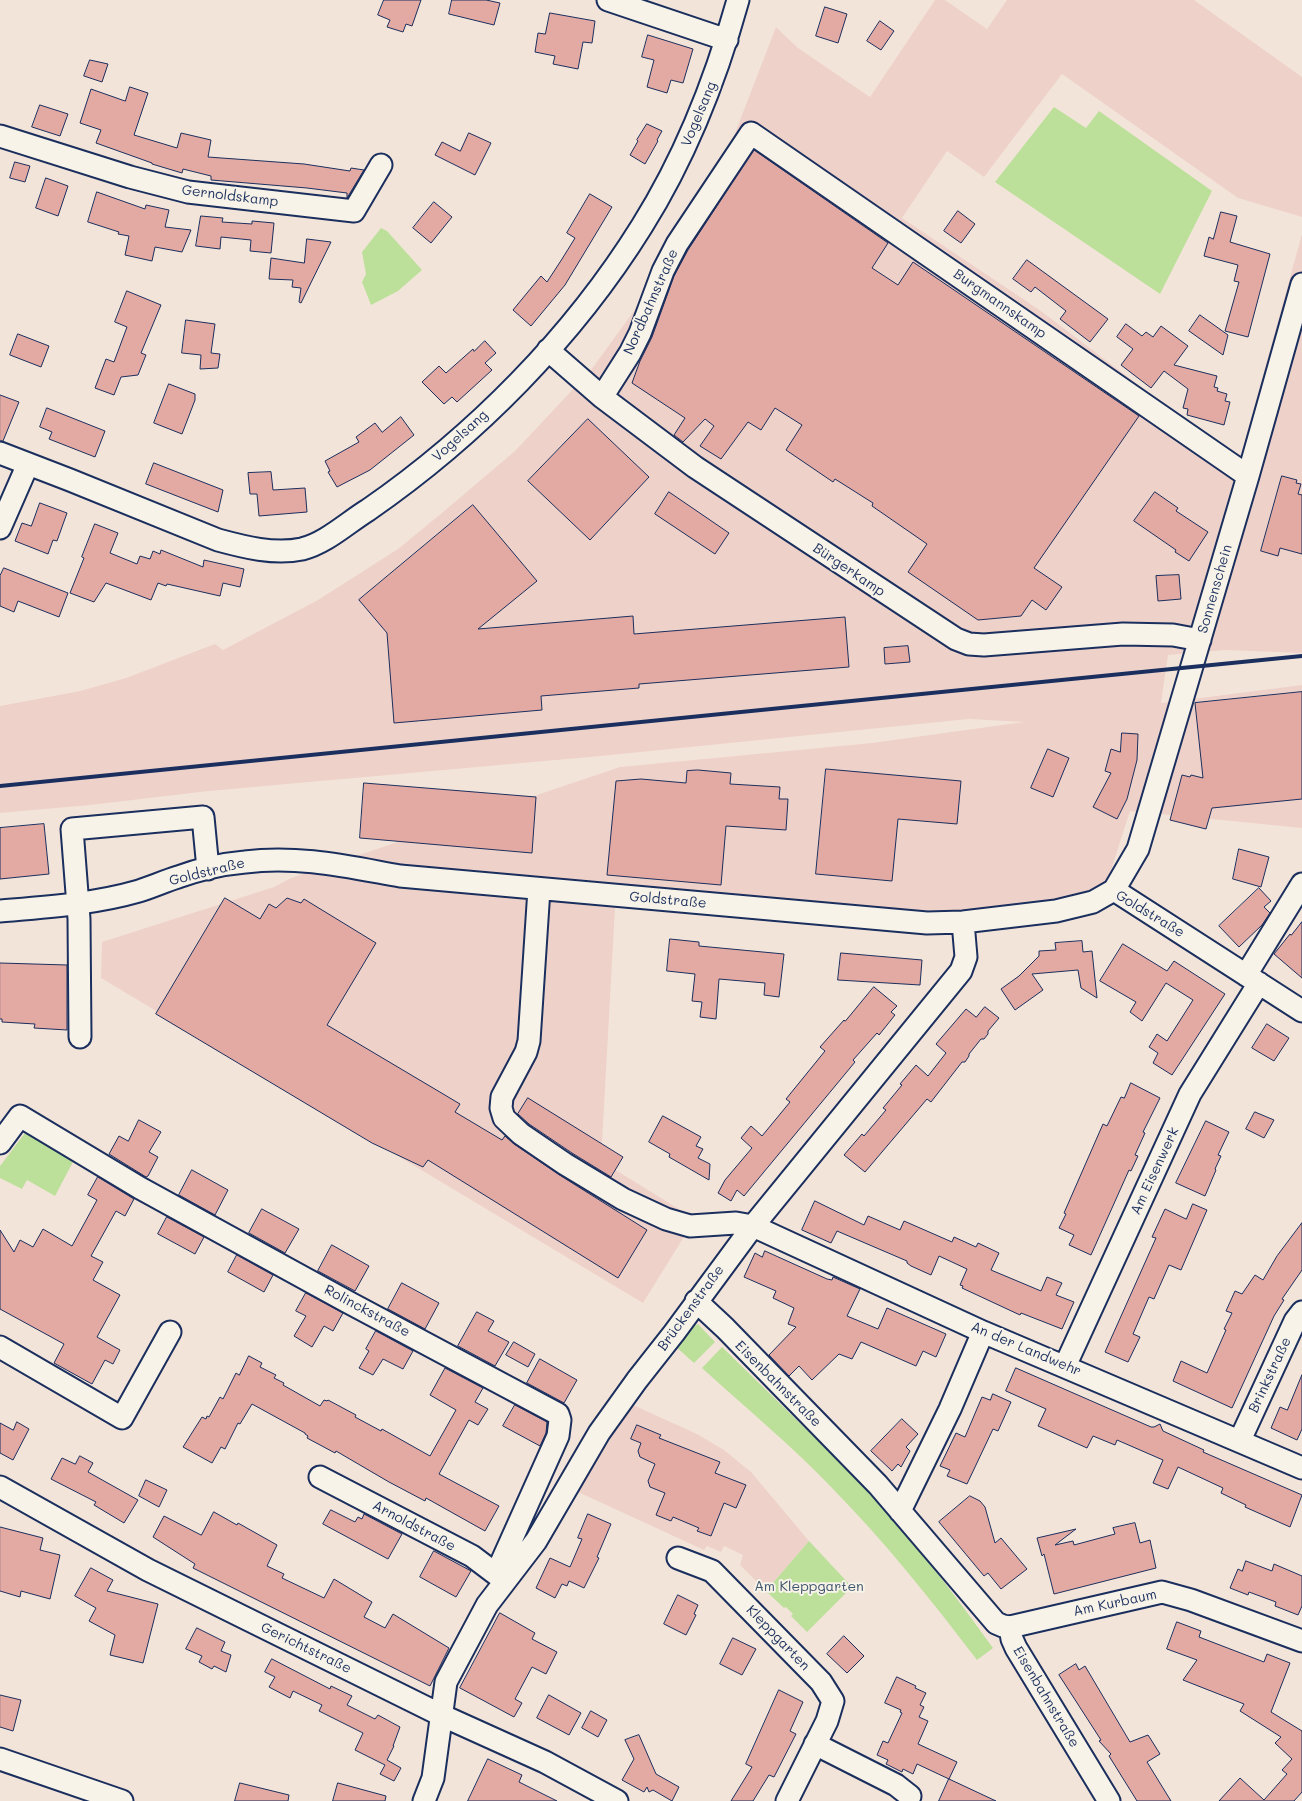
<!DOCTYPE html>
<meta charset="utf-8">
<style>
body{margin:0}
canvas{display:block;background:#f3e4da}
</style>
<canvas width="1302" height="1801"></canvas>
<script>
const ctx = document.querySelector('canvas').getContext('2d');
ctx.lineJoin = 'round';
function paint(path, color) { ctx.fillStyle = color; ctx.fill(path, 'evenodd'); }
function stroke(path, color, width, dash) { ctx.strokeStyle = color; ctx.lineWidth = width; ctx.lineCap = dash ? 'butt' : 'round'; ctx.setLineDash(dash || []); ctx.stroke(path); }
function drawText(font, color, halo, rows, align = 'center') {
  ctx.font = font + ' Mali,sans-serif'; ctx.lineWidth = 4; ctx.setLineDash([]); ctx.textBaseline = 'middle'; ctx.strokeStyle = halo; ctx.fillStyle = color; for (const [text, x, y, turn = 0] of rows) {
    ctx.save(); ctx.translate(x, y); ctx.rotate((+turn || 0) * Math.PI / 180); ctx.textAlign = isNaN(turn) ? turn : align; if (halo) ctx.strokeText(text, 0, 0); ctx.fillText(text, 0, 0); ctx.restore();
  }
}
paint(new Path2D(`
 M935,0H945L987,29L1007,0H1194L1302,77V217L1238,198L1062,74L984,177L947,151L902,218L1041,311L1225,451L1241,455L1302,234V653L1225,650L1168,655L1161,703L1302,685V828L1130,811L1105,889L982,925L616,891L601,1161L695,1219L643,1303L101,978L102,942L274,887L291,878L620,767L872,743L1024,722L969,719L601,756L209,791L90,805L0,813V706L80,691L126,678L215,644L223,650L318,600L398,549L443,512L515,451L591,370L647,293L730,146L776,27L798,48L870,97Z
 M631,1404L697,1434L724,1450L751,1472L809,1541L766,1591L740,1565L743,1555L724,1546L721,1552L707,1546L704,1550L578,1492Z`), '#eed2ca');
paint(new Path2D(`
 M1054,107L1086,128L1099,111L1212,191L1160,294L995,182Z
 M381,228L387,231L422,270L398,291L371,305L362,282L366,274L362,252Z
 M25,1133L74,1160L55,1196L27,1180L22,1189L0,1178V1166Z
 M698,1324L715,1342L694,1363L675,1346L689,1329Z
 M722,1347C780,1404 839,1459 893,1519C929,1560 961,1604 993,1648L977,1660C932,1601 885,1542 833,1489C792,1446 746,1408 702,1368Z
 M809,1541L852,1587L807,1632L791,1616L793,1614L786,1607L784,1608L766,1591Z`), '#bce09a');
const building = new Path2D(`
 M384,0H421L412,26L406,24L403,32L387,27L390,20L378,15Z
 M452,0H486L500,3L494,25L449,14Z
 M825,7L847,14L838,43L816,36Z
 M550,13L595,21L592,43L583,42L578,69L553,64L555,56L535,52L538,33L545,34Z
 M880,21L894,31L881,50L867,41Z
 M648,35L693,49L683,83L671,80L667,93L647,87L654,60L642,57Z
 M90,60L108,64L102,82L84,76Z
 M130,87L148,93L134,135L177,148L181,133L211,140L208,157L304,164L350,171L351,168L364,170L347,198V193L307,188L211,180V176L183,169L182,173L152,164V163L96,143L101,130L80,123L91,89L125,101Z
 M40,105L68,114L60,136L32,127Z
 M647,124L662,131L657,140L658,141L645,164L630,155L638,141L637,140Z
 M469,133L491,143L475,175L435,155L442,142L460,151Z
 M754,150L888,243L872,268L898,285L913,262L1139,416L1034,568L1062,587L1046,610L1032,600L1021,616L978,620L908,572L927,544L872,506L873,503L835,479L833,482L786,450L802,425L775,408L761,430L748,422L721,459L700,446L714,426L705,419L683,442L674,435L685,418L632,383L640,361L652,337L674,276L688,250Z
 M15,162L30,166L25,182L10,178Z
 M46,178L68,186L58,216L36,208Z
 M97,192L145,209L146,205L169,210L165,227L191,230L182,252L155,247L152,261L125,255L129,236L118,234L119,232L88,222Z
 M590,194L612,207L565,285L531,326L513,310L541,276L547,282L562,259L575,238L567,233Z
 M434,202L452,217L431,243L413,228Z
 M958,211L975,224L961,243L944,231Z
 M1221,212L1237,216L1230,242L1270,254L1248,337L1225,331L1239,282L1234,281L1238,265L1204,256L1209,237L1213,239Z
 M201,216L223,218L222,222L252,224V221L274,223L271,253L250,251L251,240L221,237L220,249L196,246Z
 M307,239L331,242L301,303L299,302L301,288L292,287L293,280L269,279L271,258L304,263Z
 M1027,260L1108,319L1090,342L1060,319L1066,311L1035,287L1031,292L1013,279Z
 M127,291L161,305L141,353L146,355L138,375L121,377L114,395L95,388L106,359L114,362L127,327L115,322Z
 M1200,315L1228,335L1223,355L1189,331Z
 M186,320L215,324L211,353L220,354L218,368L200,369L201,355L182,353Z
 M1126,324L1142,336L1146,332L1153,337L1161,326L1188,346L1174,365L1217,376L1214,387L1218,388L1217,391L1227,394L1225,401L1230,402L1224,425L1187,415L1188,409L1183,408L1188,389L1164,371L1151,388L1121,365L1133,349L1117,337Z
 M18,334L49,346L41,367L10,355Z
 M485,341L496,353L485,363L492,370L457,402L452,397L444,404L422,382L439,366L446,373L473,349L474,351Z
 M169,384L195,394V400L182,434L154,423Z
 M0,395L19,402L3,441H0Z
 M47,408L105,431L95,457L49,439L52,432L40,427Z
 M401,417L414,435L370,470L337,487L328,472L330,471L325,461L359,442L356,437L375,423L382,432Z
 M588,419L649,477L590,540L528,481Z
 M154,463L223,490L218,512L146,484Z
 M271,472L273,490L305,488L307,512L259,516L257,494H250L248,473Z
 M1282,476L1297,480L1296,483L1301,484L1298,494L1302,495V554L1280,548L1278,556L1261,551Z
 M669,492L729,533L715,554L655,514Z
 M1155,492L1178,508L1176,511L1208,532L1189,561L1175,552L1176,550L1134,521Z
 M40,503L67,513L57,541L53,540L48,554L15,541L22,523L31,526Z
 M473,505L537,581L478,629L633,616L634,634L845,617L849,667L639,684V688L541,696L542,710L394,723L387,633L359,600Z
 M95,524L118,533L110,553L137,564L140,556L150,559L153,551L160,554L161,550L203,567L204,560L244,569L240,587L223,583L220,596L167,584L166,586L158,583L151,600L106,583L94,602L70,593L84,558L82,557Z
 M4,568L68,593L59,617L18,601L14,612L0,606V576Z
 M1179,575L1181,599L1158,601L1156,576Z
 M908,646L910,662L885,664L884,648Z
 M1302,692V799L1212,808L1206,829L1170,820L1182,775L1190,777L1191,775L1203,778L1195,703Z
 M1122,733L1138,734L1137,760L1127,799L1117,819L1093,807L1111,773L1105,771L1111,749L1120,752Z
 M1048,749L1069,758L1053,797L1031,788Z
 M826,769L961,781L957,824L898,819L892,881L816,874Z
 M698,770L731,773L730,784L780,787L779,799H788L786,830L726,826L721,885L607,875L616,781L641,779L686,783L687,771Z
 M364,783L536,797L532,853L360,838Z
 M44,824L49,874L0,879V828Z
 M1239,849L1269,857L1261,887L1233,879Z
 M1259,888L1271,901L1264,907L1270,913L1262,925L1239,947L1219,926Z
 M225,898L260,919L269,904L276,908L287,898L301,903L304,899L376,943L327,1025L460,1104L455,1112L502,1140L505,1136L514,1144L558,1174L647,1230L618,1278L428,1160L423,1167L372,1143L156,1014Z
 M1302,922V978L1274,954L1290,934L1291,935Z
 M670,939L699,942V946L784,954L779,997L764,995L765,983L719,979L716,1019L700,1017L702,1002L692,1001L695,974L667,971Z
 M1082,941L1083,952L1092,951L1097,998L1081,988L1078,970L1032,974L1043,990L1015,1010L1001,989L1019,976L1039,956V951L1056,950L1055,943Z
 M1123,944L1167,971L1174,961L1225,994L1172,1075L1153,1063L1158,1053L1149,1047L1157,1034L1167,1041L1193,1000L1166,983L1142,1021L1130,1012L1136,1002L1100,981Z
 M841,953L922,960L920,985L838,980Z
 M0,963L67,965V1030L34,1028L35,1024L2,1022V1019H0Z
 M874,987L897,1006L891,1012L895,1015L879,1035L877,1033L853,1060L855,1062L744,1196L737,1190L731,1201L718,1193L725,1180L752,1148L741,1138L751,1126L762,1136L790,1102L786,1099L825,1051L820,1047L844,1020L845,1021Z
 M985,1007L999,1018L988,1031V1034L984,1039H981L969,1054V1056L965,1062H962L931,1102L927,1099L865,1172L844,1155L862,1134L864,1136L886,1110L883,1108L902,1085L900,1084L916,1065L928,1076L946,1053L936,1044L966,1009L976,1017Z
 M1267,1024L1289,1038L1274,1061L1252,1048Z
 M1131,1083L1160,1098L1143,1132L1145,1133L1135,1155L1138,1156L1131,1171L1129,1170L1091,1255L1069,1245L1074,1235L1059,1228L1066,1214L1064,1213L1103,1124L1107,1126L1121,1097L1124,1098Z
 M528,1098L623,1157L611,1177L572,1153L529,1124L518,1114Z
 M1255,1112L1274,1120L1264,1138L1246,1129Z
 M663,1116L701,1137L696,1146L703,1149L698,1158L710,1164L709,1180L669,1157L670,1154L649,1142Z
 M139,1120L161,1132L149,1152L158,1157L148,1176L146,1177L109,1154L119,1136L128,1141Z
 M1206,1121L1229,1132L1218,1155L1221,1156L1215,1169L1216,1170L1205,1196L1176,1183Z
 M192,1170L228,1190L215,1215L179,1195Z
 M98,1177L134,1199L125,1216L116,1211L91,1256L103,1262L93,1280L120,1295L97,1337L120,1350L113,1364L105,1360L92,1384L54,1363L64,1344L0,1309V1230L14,1252L20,1240L33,1247L43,1229L72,1246L97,1200L88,1195Z
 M815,1201L864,1225L868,1216L900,1230L904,1221L952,1242L954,1237L976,1247L978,1243L999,1253L991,1270L1041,1291L1047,1277L1062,1283L1056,1295L1074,1302L1062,1329L1021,1313L1020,1315L962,1288L963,1286L960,1285L967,1269L939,1256L931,1275L911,1266L907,1263V1261L837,1231L831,1243L802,1230Z
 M1193,1204L1207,1210L1181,1270L1169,1265L1154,1299L1149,1297L1133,1334L1140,1337L1128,1362L1105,1352L1156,1238L1152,1237L1165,1209L1186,1219Z
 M262,1209L299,1229L285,1253L249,1233Z
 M167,1217L204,1237L195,1254L158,1234Z
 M1302,1223V1270L1282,1299L1284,1300L1274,1316L1232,1408L1173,1381L1181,1361L1207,1373L1226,1330L1224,1329L1232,1313L1226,1311L1235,1291L1242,1294L1255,1275L1263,1280L1277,1256Z
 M332,1245L369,1266L355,1291L318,1271Z
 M765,1251L827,1279L832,1280L833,1277L860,1289L847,1316L878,1329L887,1308L946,1334L936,1357L923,1351L916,1366L861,1342L852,1359L839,1354L812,1380L799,1366L789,1376L769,1355L796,1327L788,1324L794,1308L773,1298L776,1291L744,1277L755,1253L762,1257Z
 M237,1255L273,1275L264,1292L228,1272Z
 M402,1283L439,1303L425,1329L388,1309Z
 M306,1293L343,1313L333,1331L324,1326L312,1347L294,1336L306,1316L296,1311Z
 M477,1312L494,1321L488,1331L509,1342L495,1366L458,1346Z
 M376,1331L413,1351L403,1369L383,1359L373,1375L359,1368L369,1351L366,1349Z
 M514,1342L535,1354L528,1367L506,1355Z
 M249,1356L262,1363L260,1367L276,1375L274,1378L284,1383L283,1385L320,1406L324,1400L327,1401L328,1400L356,1415L355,1417L381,1431L382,1429L430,1456L456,1410L430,1395L445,1368L483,1388L475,1402L488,1409L478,1425L469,1420L439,1474L499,1506L485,1531L426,1498L425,1501L389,1482L336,1451L335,1453L307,1438L308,1436L305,1434V1433L252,1404L240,1424L238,1423L225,1449L221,1447L212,1463L183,1447L202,1417L206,1419L207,1416L209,1417L220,1397L223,1399L236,1373L239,1375Z
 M540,1359L577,1380L564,1403L527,1383Z
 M1016,1368L1151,1427H1154L1160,1424L1163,1431L1204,1450L1203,1452L1302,1495L1290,1527L1245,1507L1246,1505L1221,1493L1223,1488L1178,1467L1168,1489L1153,1483L1163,1460L1117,1440L1115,1445L1093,1436L1087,1448L1038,1426L1046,1409L1006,1391Z
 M1302,1375V1429L1297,1440L1271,1428L1280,1407L1287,1410Z
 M993,1394L1011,1402L998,1431L993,1429L967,1484L947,1476L950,1470L940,1466L956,1433L965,1437L982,1397L990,1400Z
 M515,1405L547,1422L546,1433L540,1446L503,1426Z
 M902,1419L918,1434L906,1447L910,1451L901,1467L898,1464L892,1471L871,1451Z
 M17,1422L29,1429L13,1460L0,1453V1423L13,1430Z
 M637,1425L661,1435L659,1438L720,1462L715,1473L746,1485L736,1508L724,1503L711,1536L697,1531L699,1528L673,1517L671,1521L656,1515L665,1493L650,1487L648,1481L655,1464L640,1457L638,1451L641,1443L631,1439Z
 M80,1456L93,1463L88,1472L138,1500L124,1523L94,1505L96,1502L51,1479L62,1458L75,1464Z
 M146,1480L167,1490L159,1507L139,1496Z
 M970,1496L980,1501L985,1507L995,1543L1001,1538L1027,1569L1001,1589L988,1573L984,1576L939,1522Z
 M331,1510L355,1522L358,1517L362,1519L364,1514L402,1534L388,1559L323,1524Z
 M214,1512L237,1525L238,1523L277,1545L267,1566L284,1574L282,1578L324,1598L334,1579L372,1602L364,1617L385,1628L393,1614L449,1648L430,1686L193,1568L195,1564L153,1537L164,1516L201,1535Z
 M588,1514L611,1524L597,1557L599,1558L584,1588L569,1581L567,1586L562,1584L555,1598L536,1588L550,1558L570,1567L582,1539L578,1538Z
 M1135,1523L1140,1543L1150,1540L1156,1568L1054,1594L1044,1554L1042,1556L1037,1538L1076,1529L1055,1545L1073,1541L1074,1545L1115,1534L1113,1528Z
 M0,1527L43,1538L40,1550L60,1555L50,1599L21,1591L20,1597L0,1591Z
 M434,1551L471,1571L456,1597L420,1577Z
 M1246,1561L1272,1571L1274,1564L1302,1576V1606L1298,1615L1275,1606L1276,1602L1249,1592L1248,1595L1230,1588L1238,1569L1242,1571Z
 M91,1568L113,1580L107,1591L158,1604L143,1663L110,1655L115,1635L89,1621L96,1608L75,1596Z
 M678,1595L698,1605L694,1614L696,1615L686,1635L664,1624Z
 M500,1613L535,1633L532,1639L557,1652L546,1674L532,1667L515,1699L522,1703L514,1717L460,1688Z
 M1177,1622L1201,1631L1199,1637L1264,1662L1267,1654L1290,1663L1271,1712L1302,1731V1792L1294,1801H1219L1240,1778L1264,1800L1287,1774L1282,1770L1292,1759L1275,1743L1281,1737L1240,1711L1244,1704L1183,1680L1197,1660L1167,1649Z
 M197,1628L225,1642L221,1651L231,1655L226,1672L214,1666L212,1669L199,1662L202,1656L186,1649Z
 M844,1636L864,1656L847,1673L827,1654Z
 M733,1638L756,1649L742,1675L720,1664Z
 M272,1659L330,1689L331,1686L352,1696L347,1705L375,1719L378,1715L400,1727L393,1746H394L387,1760L401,1768L394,1781L380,1774L385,1765L355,1750L363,1733L319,1711L322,1705L293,1691L290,1698L269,1687L275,1677L265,1672Z
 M1076,1664L1079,1670L1085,1666L1130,1742L1148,1735L1150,1738L1160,1754L1147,1762L1171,1801H1137L1109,1756L1111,1754L1099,1741L1101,1740L1059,1675Z
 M897,1677L916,1686L915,1688L926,1693L920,1705L924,1707L919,1717L928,1721L918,1744L957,1762L949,1779L917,1764L913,1774L903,1769L902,1772L886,1764L888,1760L877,1755L883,1741L888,1743L902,1713L900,1712L901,1710L885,1703Z
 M779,1690L803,1702L790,1731L796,1734L774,1777L769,1775L753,1801H731L752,1767L746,1764Z
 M0,1695L21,1700L13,1731L0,1727Z
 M549,1695L581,1713L569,1735L537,1718Z
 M591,1711L607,1720L598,1737L582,1728Z
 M639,1735L656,1774L679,1787L672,1801L653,1790L649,1792L647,1787L644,1792L622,1780L634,1759L625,1740Z
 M488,1759L522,1775L519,1782L557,1801H468Z
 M949,1779L996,1801H939Z
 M240,1783L289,1795L288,1801H235Z
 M338,1783L386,1796L385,1801H333Z`);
paint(building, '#e3a9a3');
stroke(building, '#1b2f5e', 1);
const minor = new Path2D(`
 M608,0L727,40
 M0,136L130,177L188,192L354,211L381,165
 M548,350L602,397L695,467L956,639L969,644L984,645L1123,634L1173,635L1200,640
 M602,397L630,353L640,333L663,271L677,244L751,133L1248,476
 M0,453L70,480L218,540C244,547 274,555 302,549C326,543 347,523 368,510C475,436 573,337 642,226C686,156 716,79 738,0
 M0,528L28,464
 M539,889L529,1041L526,1052L502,1097L501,1108L504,1118L521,1134L565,1164L623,1199L666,1219L690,1226L736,1223L753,1226L983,1332L1302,1468
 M1114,890L1302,1011
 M0,911C47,907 94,904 139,891C152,887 165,881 178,877C200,869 223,864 245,862C298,855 349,867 400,876L927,923L963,922L1056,911L1093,902L1114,890L1138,849L1248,476L1302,284
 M1246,975L1302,884
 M80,1037L79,919L72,829L203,817L208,869
 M0,1143L20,1116L140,1188L346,1301L558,1414L560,1420L558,1436L501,1563L505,1581
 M696,1301L725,1328L878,1485L996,1623L1003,1626L1010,1627L1012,1639L1016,1648L1109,1801
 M0,1347L122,1418L170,1332
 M1065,1366L1190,1094L1259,983
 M1240,1440L1295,1321L1302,1312
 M320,1477L472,1556L505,1581
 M0,1487L148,1570L441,1715L545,1762L617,1801
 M900,1511L950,1409L983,1332
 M678,1558L712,1571L821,1682L833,1701L827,1721L787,1801
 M1010,1627L1162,1592L1191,1600L1302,1641
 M815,1744L896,1785L910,1796
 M0,1759L122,1801
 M424,1801L433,1778L446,1682L487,1605L536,1541L599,1433L637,1380L674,1333L753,1226L961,971L966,957L963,922`);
stroke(minor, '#1b2f5e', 25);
stroke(minor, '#f7f3e8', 21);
stroke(new Path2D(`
 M0,786L1302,656`), '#1b2f5e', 4);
drawText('14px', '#1b2f5e', '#f7f3e8', [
 ["Vogelsang",699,114,-67],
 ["Gernoldskamp",230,196,7],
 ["Nordbahnstraße",651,302,-66],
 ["Burgmannskamp",1000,304,35],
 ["Vogelsang",460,436,-42],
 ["Bürgerkamp",849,570,34],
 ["Sonnenschein",1215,589,-74],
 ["Goldstraße",207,872,-14],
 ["Goldstraße",668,900,5],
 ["Goldstraße",1150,914,31],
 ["Am Eisenwerk",1155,1171,-65],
 ["Brückenstraße",691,1308,-54],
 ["Rolinckstraße",367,1311,28],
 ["An der Landwehr",1026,1349,23],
 ["Brinkstraße",1270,1375,-65],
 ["Eisenbahnstraße",778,1384,45],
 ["Arnoldstraße",414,1526,28],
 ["Am Kurbaum",1115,1603,-12],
 ["Kleppgarten",778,1638,46],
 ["Gerichtstraße",306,1648,26],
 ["Eisenbahnstraße",1046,1697,59]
]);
drawText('14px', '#3b526a', '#f7f3e8', [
 ["Am Kleppgarten",809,1587]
]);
</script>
